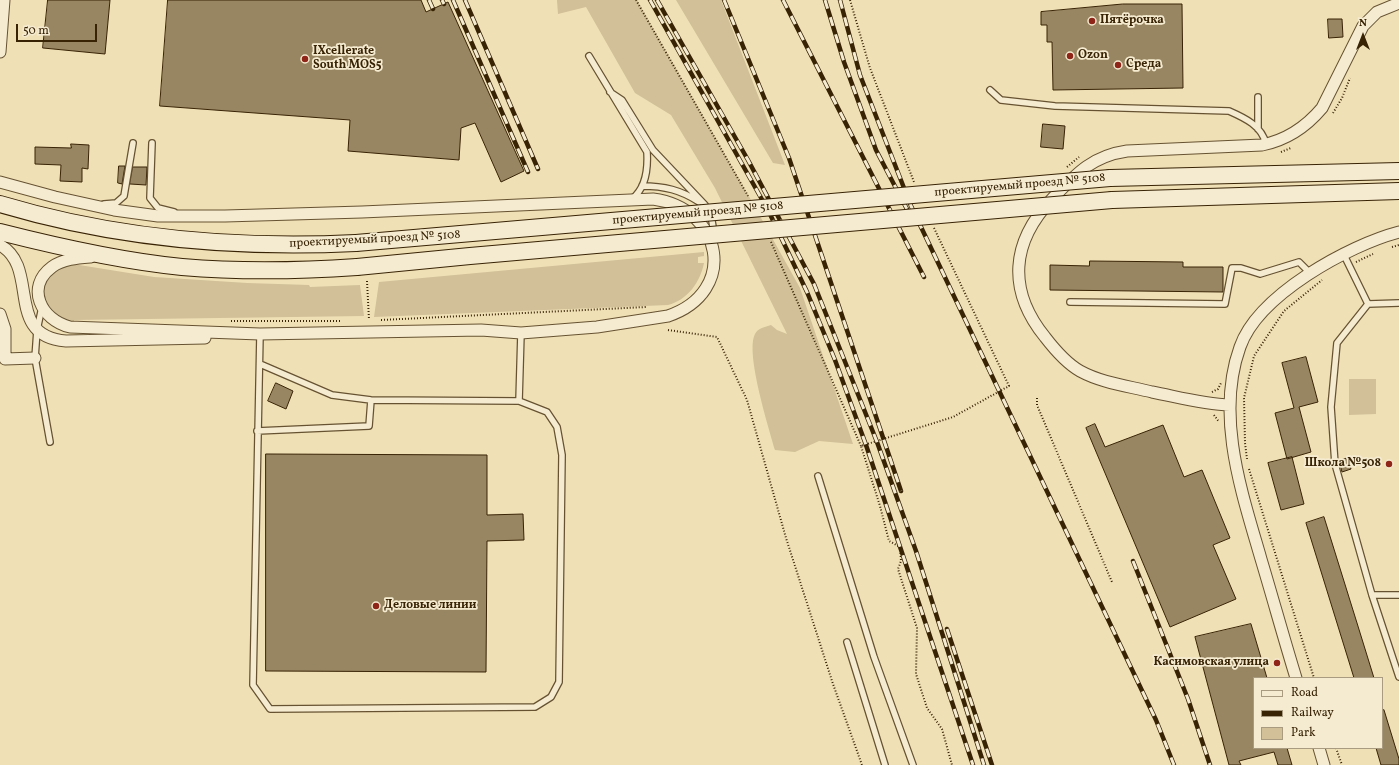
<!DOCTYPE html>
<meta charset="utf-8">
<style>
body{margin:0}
#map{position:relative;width:1399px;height:765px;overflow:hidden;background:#f0e0b6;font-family:Vollkorn,serif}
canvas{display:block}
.legend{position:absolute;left:1253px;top:677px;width:130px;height:72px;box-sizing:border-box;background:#f5ebd0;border:1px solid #a99b7f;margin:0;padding:5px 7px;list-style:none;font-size:12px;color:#382305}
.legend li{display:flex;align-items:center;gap:8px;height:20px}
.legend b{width:20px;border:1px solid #a99b7f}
.north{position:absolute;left:1343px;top:16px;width:40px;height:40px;-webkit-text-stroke:3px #f5ebd0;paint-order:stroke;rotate:0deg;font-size:11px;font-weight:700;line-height:16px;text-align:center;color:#382305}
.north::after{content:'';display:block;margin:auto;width:14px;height:18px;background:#382305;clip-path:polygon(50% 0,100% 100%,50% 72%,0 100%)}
.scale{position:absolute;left:16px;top:24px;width:81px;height:18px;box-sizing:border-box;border:2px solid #382305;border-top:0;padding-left:5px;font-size:12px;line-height:14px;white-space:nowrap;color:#382305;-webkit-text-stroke:3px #f5ebd0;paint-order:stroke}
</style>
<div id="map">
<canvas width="1399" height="765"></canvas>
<ul class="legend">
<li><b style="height:5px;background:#f5ebd0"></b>Road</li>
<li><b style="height:5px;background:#382305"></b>Railway</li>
<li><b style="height:11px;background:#d1c098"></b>Park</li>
</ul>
<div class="north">N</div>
<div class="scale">50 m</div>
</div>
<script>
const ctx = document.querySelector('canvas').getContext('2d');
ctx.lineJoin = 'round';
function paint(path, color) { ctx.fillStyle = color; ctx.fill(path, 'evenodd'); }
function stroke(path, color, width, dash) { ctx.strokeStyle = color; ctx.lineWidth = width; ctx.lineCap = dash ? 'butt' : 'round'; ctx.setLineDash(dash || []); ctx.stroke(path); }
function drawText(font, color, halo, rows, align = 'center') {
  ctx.font = font + ' Vollkorn,serif'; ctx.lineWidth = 3.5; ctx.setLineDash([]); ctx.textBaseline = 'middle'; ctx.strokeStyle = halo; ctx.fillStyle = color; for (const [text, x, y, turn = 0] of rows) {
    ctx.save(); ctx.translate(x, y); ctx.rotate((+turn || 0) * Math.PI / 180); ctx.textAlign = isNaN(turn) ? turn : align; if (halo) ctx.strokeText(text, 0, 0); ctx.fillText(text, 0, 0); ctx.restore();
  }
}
paint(new Path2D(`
 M557,0H637L751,200L800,288L853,444L819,441L795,452L775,450C769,428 745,353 755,334C758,328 765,327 771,325L777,330L787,334L715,188L671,115L635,93L586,7L558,14Z
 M676,0H721L785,165L773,163Z
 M704,252V256L698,257V263H704C700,283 687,300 668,305L374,317L379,282Z
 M73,264L154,277L247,283L309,285L310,287L360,285L364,316L74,320V323C36,316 31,268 73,264Z
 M1349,379H1376V414L1349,415Z`), '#d1c098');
const building = new Path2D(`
 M48,0H110L105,54L43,48Z
 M168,0H421L426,12L448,2L524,171L501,182L475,123L461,128L459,160L348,151L350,120L160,106Z
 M1123,4H1182L1183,88L1053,90L1052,42H1047V25H1041V12Z
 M1328,19H1342L1343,37L1329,38Z
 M1043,124L1065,126L1063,149L1041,147Z
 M71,144L89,145L88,169L82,168V182L60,181L61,165L35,164V147L71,148Z
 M119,166H125L122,184L118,183Z
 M133,167H147L146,185L130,184Z
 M1090,261L1183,262V267H1223V292L1050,290V265L1089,266Z
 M1306,357L1318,402L1299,407L1311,452L1287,459L1275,413L1294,408L1282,363Z
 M276,383L293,391L286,409L268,401Z
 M1095,424L1105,447L1163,425L1184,477L1202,470L1230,538L1213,545L1236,599L1170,627L1086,428Z
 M266,454L487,455V515L523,514L524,540L487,541L486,672L266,671Z
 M1292,457L1304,504L1281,510L1268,463Z
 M1348,458L1351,469L1342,472L1339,461Z
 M1324,517L1357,623L1374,678H1354L1306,523Z
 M1251,624L1267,678H1254V748H1287L1292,765H1278L1274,752L1239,761L1241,765H1229L1195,637Z
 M1384,710L1399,759V765H1381L1376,748H1382V711Z`);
paint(building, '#988561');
stroke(building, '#382305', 1);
const lane = new Path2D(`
 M589,56L647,152C648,168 646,188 632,199
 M990,90L1001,100L1055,106L1229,111C1245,118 1262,126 1266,144
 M610,92L622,100L653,150L705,205L712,221L714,233
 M1258,97V129
 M152,143L150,198L158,208L174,212
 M642,186C664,186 681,190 699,202
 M104,204L116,203L124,196L133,143
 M1343,253L1368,304L1399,303
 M1070,302L1225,304L1232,268H1241L1260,274L1299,262L1310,273
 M1368,304L1337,343L1331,407L1335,464L1372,595L1399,677
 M42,307L37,330L35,358L50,442
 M260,334L253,685L270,709L535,707L551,697L559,682L562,455L557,427L547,412L519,401L371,400L332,395L260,364
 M519,401L521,333
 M257,431L369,426L371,400
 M818,476L874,657L913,765
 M1372,595H1399
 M847,642L885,765`);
const street = new Path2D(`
 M0,52L4,0
 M0,182L55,197L114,210L158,216H225L362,212L653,199C723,208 739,292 668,316L597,327L521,333L481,330L260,334L70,327C41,320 25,287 52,267C63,259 78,258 91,257
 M0,245C41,268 3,336 66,341L205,338
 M0,314L5,329V359L35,358
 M1230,405C1203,404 1178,397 1152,392C1128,386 1102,383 1080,371C1066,363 1055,350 1045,337C1007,290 1011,242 1052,199C1076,174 1092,156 1127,151L1262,145C1287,140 1306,127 1322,108L1363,26L1377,12L1399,3
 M1296,678C1284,639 1273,599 1261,559C1242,493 1215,416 1240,347C1258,295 1349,245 1399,232
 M1319,748L1324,765`);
const secondary = new Path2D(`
 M1110,178L1399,171
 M1112,200L1399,191
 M0,204C117,239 234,249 356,243
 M0,232C59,247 120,261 182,267C240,272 299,271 357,267`);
stroke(lane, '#665231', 8);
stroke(street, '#665231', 13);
stroke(secondary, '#382305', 18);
stroke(new Path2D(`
 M636,0L748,196
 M850,0L870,68L914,182
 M1333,113L1342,98L1350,78
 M1281,152L1291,148
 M1067,167L1079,157
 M934,228L1009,386L953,417L861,446L880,506L889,541L900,547L901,561L898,569L917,628L916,674L927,708L942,729L952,765
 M771,242L861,446
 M1392,247L1399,245
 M1356,262L1373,254
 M367,281L369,320
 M381,320L646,307
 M231,321H342
 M668,330L717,337L747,400L786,538L833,684L862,765
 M1212,392L1218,389L1221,383
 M1037,398V405L1112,582
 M1214,415L1219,422
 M1247,459L1245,443L1244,398L1254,356L1284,311L1322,280
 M1249,469L1314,678
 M1336,748L1342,765`), '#382305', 2, [1, 2]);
stroke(lane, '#f5ebd0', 5.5);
stroke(street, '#f5ebd0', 11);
stroke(secondary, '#f5ebd0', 16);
const rail = new Path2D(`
 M429,0L433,9
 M442,0L444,4
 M453,0L528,172
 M465,0L538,169
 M650,0L769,212L807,292L835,360L866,445L973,765
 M657,0L748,160L814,284L877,442L916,551L984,765
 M724,0L789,158L901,491
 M783,0L924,277
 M825,0L844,62L876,150L909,213
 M840,0L860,75L911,206L1156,720L1174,765
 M1133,561L1188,699L1210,765
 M947,629L992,765`);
stroke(rail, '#382305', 4.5);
stroke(rail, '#f5ebd0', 3, [9]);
const secondaryBridge = new Path2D(`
 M356,243L1110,178
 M357,267L470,256L1112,200`);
stroke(secondaryBridge, '#382305', 18, []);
stroke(secondaryBridge, '#f5ebd0', 16);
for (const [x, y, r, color] of [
 [1092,21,4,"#8f2418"],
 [1070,56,4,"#8f2418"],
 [305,59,4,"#8f2418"],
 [1118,65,4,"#8f2418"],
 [1389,464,4,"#8f2418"],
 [376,606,4,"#8f2418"],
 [1277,663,4,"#8f2418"]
]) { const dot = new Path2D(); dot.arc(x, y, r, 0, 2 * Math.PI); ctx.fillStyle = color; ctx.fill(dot); stroke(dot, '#f5ebd0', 1.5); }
drawText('bold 12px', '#382305', '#f5ebd0', [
 ["Пятёрочка",1100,21],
 ["IXcellerate",313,52],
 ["South MOS5",313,66],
 ["Ozon",1078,56],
 ["Среда",1126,65],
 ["Школа №508",1381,464,"right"],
 ["Деловые линии",384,606],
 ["Касимовская улица",1269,663,"right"]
], 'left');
drawText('12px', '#382305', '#f5ebd0', [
 ["проектируемый проезд № 5108",1020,186,-5],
 ["проектируемый проезд № 5108",698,214,-5],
 ["проектируемый проезд № 5108",375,240,-3]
]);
</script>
